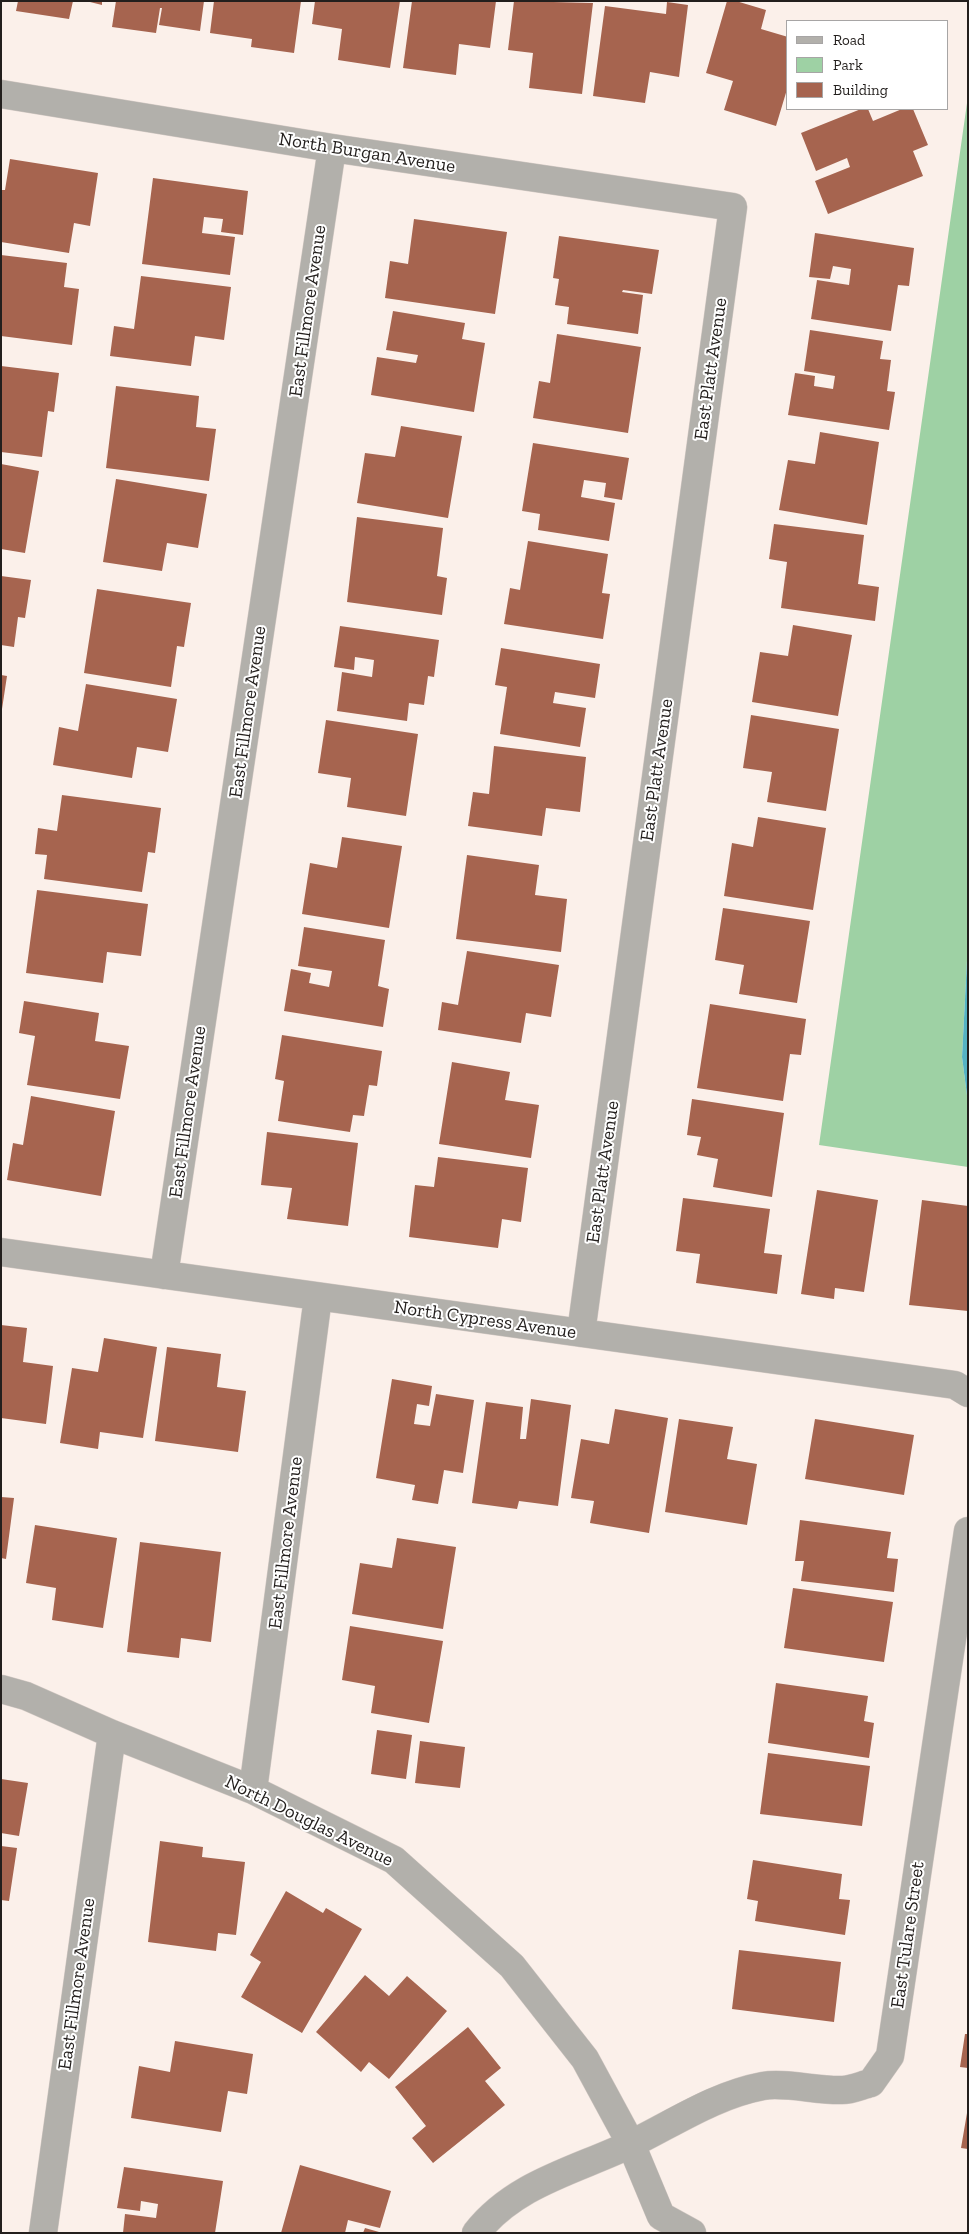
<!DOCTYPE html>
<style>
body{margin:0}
#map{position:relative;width:969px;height:2234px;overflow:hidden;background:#fbf0ea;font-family:"Zilla Slab",serif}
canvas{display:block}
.frame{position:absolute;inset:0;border:2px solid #231f1d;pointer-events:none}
.legend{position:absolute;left:786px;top:20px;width:162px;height:90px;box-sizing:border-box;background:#fff;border:1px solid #a7a5a5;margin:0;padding:6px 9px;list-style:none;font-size:15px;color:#231f1d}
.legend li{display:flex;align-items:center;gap:10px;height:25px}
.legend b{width:25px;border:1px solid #a7a5a5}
</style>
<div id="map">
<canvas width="969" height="2234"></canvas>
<div class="frame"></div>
<ul class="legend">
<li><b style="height:6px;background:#b2b0ab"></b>Road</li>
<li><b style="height:14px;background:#9ed1a4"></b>Park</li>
<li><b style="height:14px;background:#a6644f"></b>Building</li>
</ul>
</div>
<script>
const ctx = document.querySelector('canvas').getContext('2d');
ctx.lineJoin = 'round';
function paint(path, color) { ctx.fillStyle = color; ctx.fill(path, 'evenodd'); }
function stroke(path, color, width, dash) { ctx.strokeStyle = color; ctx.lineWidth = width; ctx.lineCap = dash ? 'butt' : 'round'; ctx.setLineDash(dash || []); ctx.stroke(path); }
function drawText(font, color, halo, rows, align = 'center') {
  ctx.font = font + ' "Zilla Slab",serif'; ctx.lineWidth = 4; ctx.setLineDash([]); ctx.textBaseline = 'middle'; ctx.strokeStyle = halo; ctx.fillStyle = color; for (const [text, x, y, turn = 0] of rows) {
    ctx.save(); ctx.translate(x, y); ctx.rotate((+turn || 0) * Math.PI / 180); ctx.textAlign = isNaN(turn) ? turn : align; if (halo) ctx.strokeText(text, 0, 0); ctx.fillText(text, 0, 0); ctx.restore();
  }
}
paint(new Path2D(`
 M968,96V941L962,1057L968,1103V1167L819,1145Z`), '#9ed1a4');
paint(new Path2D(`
 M968,941V1103L962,1057Z`), '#55b3c4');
paint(new Path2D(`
 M18,1H73L69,19L16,11Z
 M86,1H102V5Z
 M116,1H204L200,31L159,25L162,8H160L156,33L112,27Z
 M214,1H301L294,53L251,47L252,39L210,33Z
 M315,1H400L390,68L338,60L342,29L312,24Z
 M412,1H496L490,48L459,44L456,75L403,68Z
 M514,1L593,3L582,94L529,88L533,53L508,50Z
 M727,1H736L766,10L761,29L788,37V86L776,126L724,110L733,81L706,73Z
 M667,2L688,5L679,77L650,72L645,103L593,96L605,6L666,14Z
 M861,109H868L873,121L902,109H913L928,145L913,151L923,176L828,214L815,181L850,167L847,158L816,171L801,133Z
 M10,159L98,173L90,226L74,223L69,253L1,242V190H5Z
 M153,178L248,191L243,235L221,232L223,219L204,217L202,233L235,237L230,275L142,264Z
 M414,219L507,232L495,314L385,298L390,261L408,264Z
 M815,233L914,248L909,286L898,285L891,331L811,319L817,280L849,285L851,269L833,266L830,279L809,277Z
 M559,236L659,250L652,294L623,290L622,292L643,295L638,334L567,324L569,307L555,305L559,279L553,278Z
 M1,255L67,263L64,287L79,289L72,345L1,336Z
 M141,276L231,287L224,340L195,336L191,366L110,356L114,326L134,329Z
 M393,311L465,323L462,339L485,343L474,412L371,395L377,357L416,363L418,355L386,350Z
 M810,330L883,341L880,359L891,360L887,391L895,392L889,430L788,415L795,373L815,376L814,386L833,389L835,376L804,371Z
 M557,334L641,347L628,433L533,418L539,381L550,383Z
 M1,366L59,373L54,412L48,411L42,457L1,452Z
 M116,386L199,396L196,427L216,429L209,481L106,468Z
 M401,426L462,436L448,518L357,503L365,453L395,457Z
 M820,432L879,442L867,525L779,510L788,460L815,464Z
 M533,443L629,458L622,500L604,497L606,483L584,480L581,497L615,503L609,541L538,530L540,514L522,511Z
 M1,464L39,471L25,553L1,549Z
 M116,479L207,494L198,548L167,543L162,571L103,562Z
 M357,517L443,528L437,576L447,578L442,615L347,602Z
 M774,524L864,535L858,584L879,587L875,621L781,608L787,562L769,559Z
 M528,541L608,554L602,593L610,594L603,639L504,624L510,588L520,590Z
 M1,576L31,580L25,618L18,617L14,647L1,645Z
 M97,589L191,603L184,647L177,646L171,687L84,673Z
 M793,625L852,635L838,716L752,702L760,652L788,656Z
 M340,626L439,640L434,677L428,676L424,705L409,703L407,721L337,711L342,672L372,677L374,660L355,657L354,670L334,667Z
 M501,648L600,664L595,698L555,692L553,703L586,708L580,747L500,734L507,687L495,685Z
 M1,675L7,676L2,709H1Z
 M86,684L177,699L168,752L137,747L132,778L53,765L59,727L78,731Z
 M751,715L839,729L826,811L767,802L772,772L743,768Z
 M326,720L418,734L406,816L347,807L351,778L318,773Z
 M494,746L586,757L580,812L546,808L542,836L468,826L473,792L489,794Z
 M62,795L161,808L155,853L148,852L142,892L44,879L47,855L35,854L38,828L57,831Z
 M758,817L826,828L813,910L724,896L732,843L753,847Z
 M342,837L402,846L389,928L302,914L310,863L337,868Z
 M467,855L539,865L535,895L567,899L561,952L456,939Z
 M37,890L148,904L141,956L107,952L103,983L26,973Z
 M723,908L810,921L797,1003L739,994L744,965L715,960Z
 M304,927L385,940L378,986L389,989L383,1027L284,1011L291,969L311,973L309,983L329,987L332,971L298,966Z
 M467,951L559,965L551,1017L526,1013L521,1043L438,1030L442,1002L458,1005Z
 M24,1001L99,1013L95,1041L129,1046L120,1099L27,1085L35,1036L19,1033Z
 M710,1004L806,1019L801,1055L790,1054L783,1101L697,1088Z
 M282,1035L382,1051L377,1086L369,1085L364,1116L353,1115L350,1132L278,1121L284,1081L275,1079Z
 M452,1062L510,1072L505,1100L539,1105L531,1158L439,1144Z
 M31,1096L115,1111L101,1196L7,1180L13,1143L23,1145Z
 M692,1099L784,1113L772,1197L713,1187L718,1159L697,1155L701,1137L687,1135Z
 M267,1132L358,1143L348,1226L287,1219L292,1188L261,1185Z
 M438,1157L528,1168L521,1222L502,1219L498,1248L409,1237L415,1185L434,1187Z
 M817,1190L878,1200L864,1292L835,1288L834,1299L801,1294Z
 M683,1198L770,1209L764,1253L782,1255L777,1294L696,1283L700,1254L676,1251Z
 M922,1200L968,1206V1311L909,1305Z
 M1,1325L27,1328L23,1362L53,1366L46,1424L1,1418Z
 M104,1338L157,1347L143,1438L100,1432L98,1449L60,1443L72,1368L98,1372Z
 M167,1347L221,1354L217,1387L246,1391L238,1452L155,1441Z
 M392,1379L432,1386L429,1406L417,1404L414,1424L430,1426L436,1394L474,1400L463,1473L444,1470L438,1504L412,1500L415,1485L376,1478Z
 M531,1399L571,1405L558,1506L519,1501L517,1509L472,1503L486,1402L523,1407L520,1439H526Z
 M615,1409L668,1418L649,1533L590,1523L594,1501L571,1498L581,1439L609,1444Z
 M679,1419L733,1427L727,1459L757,1464L747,1525L665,1512Z
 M815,1419L914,1435L904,1495L805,1479Z
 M1,1497L14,1498L6,1559L1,1558Z
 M800,1520L891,1532L887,1558L898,1559L894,1592L801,1581L804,1561H795Z
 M35,1525L117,1538L103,1628L52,1620L56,1588L26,1583Z
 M397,1538L456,1547L443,1629L352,1614L360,1563L392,1568Z
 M140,1542L221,1552L211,1642L181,1638L179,1658L127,1652Z
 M793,1588L893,1602L884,1662L784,1648Z
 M350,1626L443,1641L429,1723L371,1713L375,1686L342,1680Z
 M776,1683L868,1696L864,1721L874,1723L869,1758L768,1743Z
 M377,1730L412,1735L406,1779L371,1774Z
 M420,1741L465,1747L460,1788L415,1783Z
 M768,1753L870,1766L862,1826L760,1814Z
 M1,1779L28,1783L19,1836L1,1833Z
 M160,1841L203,1847L202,1857L245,1862L236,1935L218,1933L216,1951L148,1942Z
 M1,1846L17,1848L9,1901L1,1900Z
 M753,1860L842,1874L839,1899L850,1900L845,1935L755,1921L758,1901L747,1899Z
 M286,1891L323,1913L326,1908L362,1929L302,2033L241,1997L261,1962L250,1955Z
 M739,1950L841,1962L834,2022L732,2009Z
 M365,1975L389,1996L407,1976L447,2011L389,2079L369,2062L361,2072L316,2032Z
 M468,2027L501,2068L485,2081L505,2105L433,2163L412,2138L426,2126L395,2087Z
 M965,2034H968V2068L960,2067Z
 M175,2041L253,2054L247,2094L228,2091L221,2132L131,2118L139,2066L170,2072Z
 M967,2113H968V2149L961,2148Z
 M300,2165L391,2191L380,2228L348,2220L345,2233H281Z
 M124,2167L223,2181L215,2233H123L125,2214L156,2218L158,2204L141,2201L140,2211L117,2208Z
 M365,2228L379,2232V2233H363Z`), '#a6644f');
const minor = new Path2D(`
 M1,94L332,148L733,207L581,1333
 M1,1252L955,1385L968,1393
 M164,1275L332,148
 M1,1689L26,1696L112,1734L253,1790L394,1860L512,1966L585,2059L631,2144L661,2216L692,2233
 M253,1790L318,1297
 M43,2233L112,1734
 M476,2233C515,2183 577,2170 631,2144C674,2123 715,2095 763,2086C784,2082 819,2091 842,2090C852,2090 862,2085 871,2083L890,2056L968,1531`);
stroke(minor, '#d4cac5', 29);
stroke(minor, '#b2b0ab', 28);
drawText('19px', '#231f1d', '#fff', [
 ["North Burgan Avenue",367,153,9],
 ["East Fillmore Avenue",308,311,-82],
 ["East Platt Avenue",711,369,-82],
 ["East Fillmore Avenue",248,712,-82],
 ["East Platt Avenue",657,770,-82],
 ["East Fillmore Avenue",188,1112,-82],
 ["East Platt Avenue",603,1172,-82],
 ["North Cypress Avenue",485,1320,8],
 ["East Fillmore Avenue",286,1543,-83],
 ["North Douglas Avenue",309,1821,26],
 ["East Tulare Street",908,1935,-82],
 ["East Fillmore Avenue",77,1984,-82]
]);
</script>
